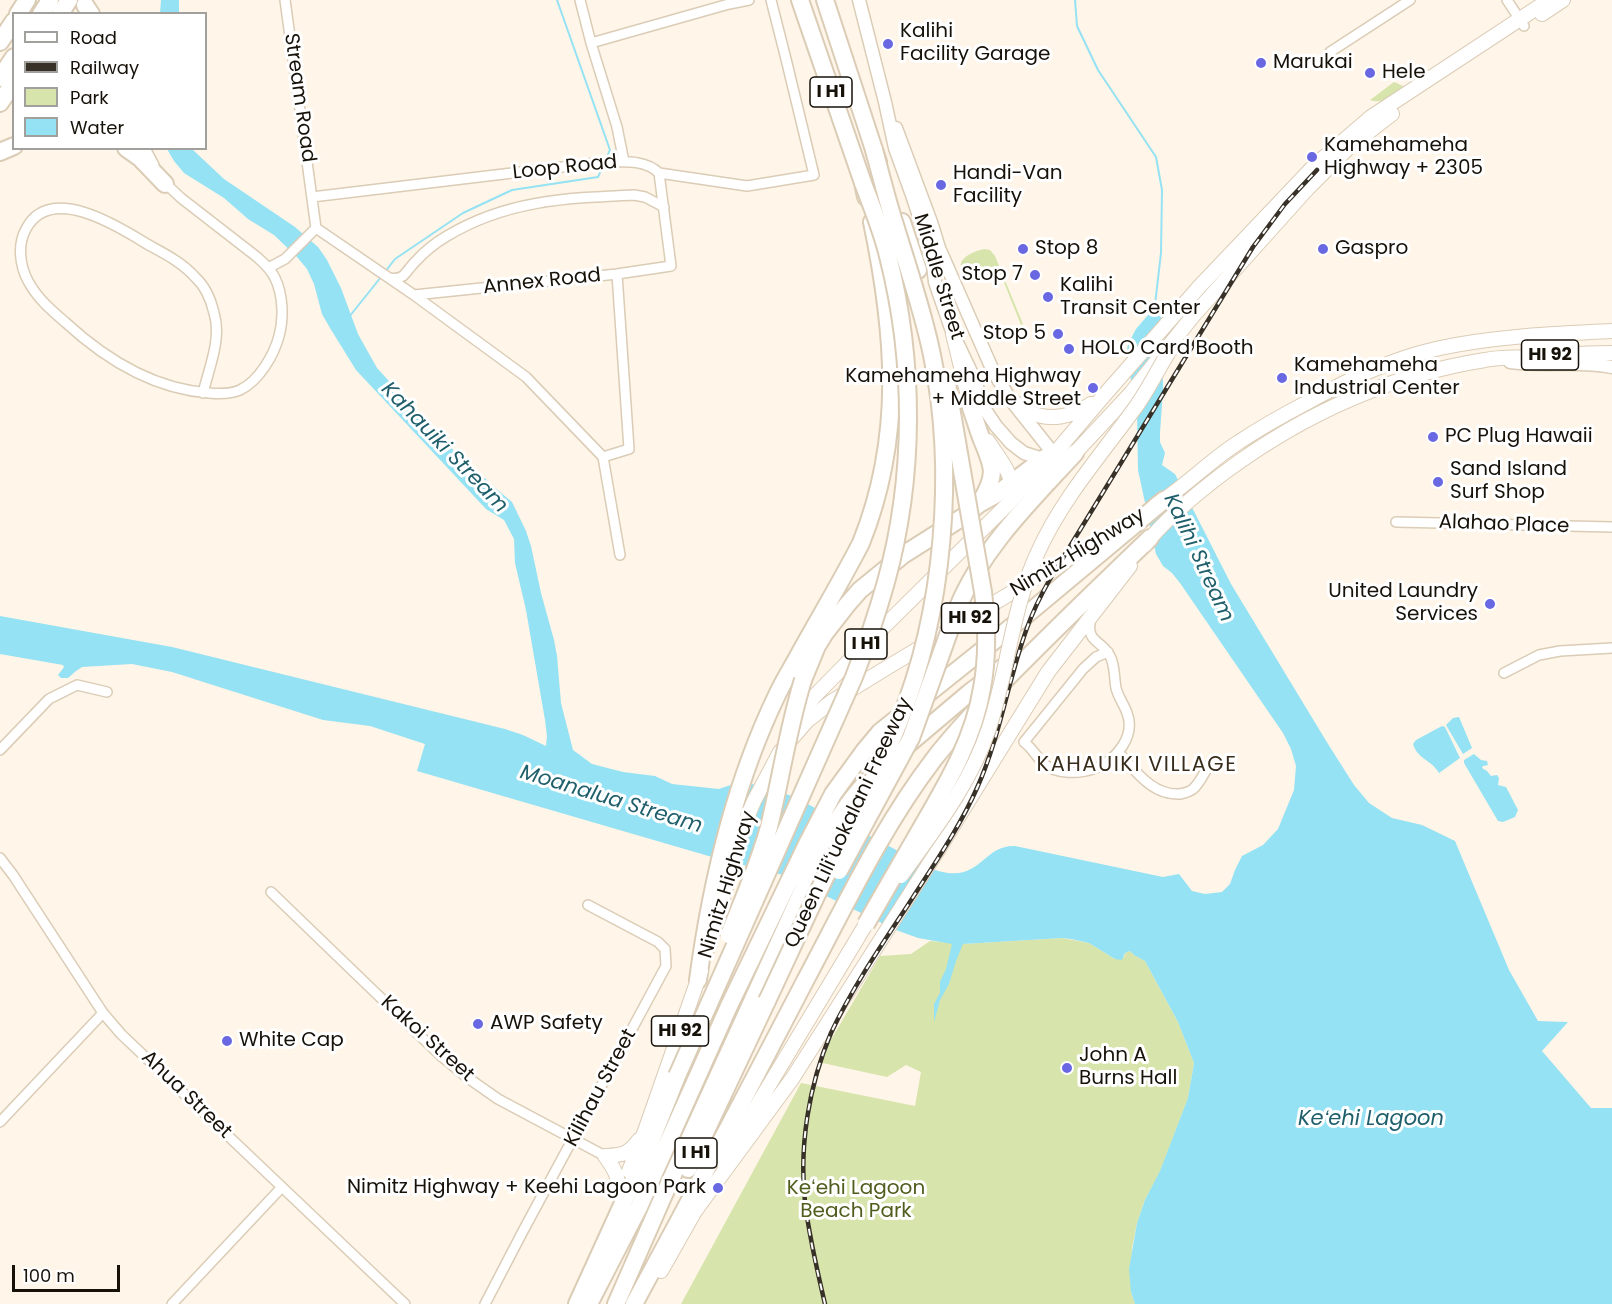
<!DOCTYPE html>
<meta charset="utf-8">
<style>
body{margin:0}
#map{position:relative;width:1612px;height:1304px;overflow:hidden;background:#fff5e8;font-family:Poppins,sans-serif}
canvas{display:block}
.legend{position:absolute;left:12px;top:12px;width:195px;height:138px;box-sizing:border-box;background:#fff;border:2px solid #a2a09d;margin:0;padding:8px 10px;list-style:none;font-size:18px;color:#161109}
.legend li{display:flex;align-items:center;gap:12px;height:30px}
.legend b{width:30px;border:2px solid #a2a09d}
.scale{position:absolute;left:12px;top:1265px;width:108px;height:27px;box-sizing:border-box;border:3px solid #161109;border-top:0;padding-left:8px;font-size:18px;line-height:21px;white-space:nowrap;color:#161109;-webkit-text-stroke:4px #fff;paint-order:stroke}
</style>
<div id="map">
<canvas width="1612" height="1304"></canvas>
<ul class="legend">
<li><b style="height:8px;background:#fff"></b>Road</li>
<li><b style="height:8px;background:#373128"></b>Railway</li>
<li><b style="height:16px;background:#d7e4ac"></b>Park</li>
<li><b style="height:16px;background:#94e2f3"></b>Water</li>
</ul>
<div class="scale">100 m</div>
</div>
<script>
const ctx = document.querySelector('canvas').getContext('2d');
ctx.lineJoin = 'round';
function paint(path, color) { ctx.fillStyle = color; ctx.fill(path, 'evenodd'); }
function stroke(path, color, width, dash) { ctx.strokeStyle = color; ctx.lineWidth = width; ctx.lineCap = dash ? 'butt' : 'round'; ctx.setLineDash(dash || []); ctx.stroke(path); }
function drawText(font, color, halo, rows, align = 'center') {
  ctx.font = font + ' Poppins,sans-serif'; ctx.lineWidth = 6; ctx.setLineDash([]); ctx.textBaseline = 'middle'; ctx.strokeStyle = halo; ctx.fillStyle = color; for (const [text, x, y, turn = 0] of rows) {
    ctx.save(); ctx.translate(x, y); ctx.rotate((+turn || 0) * Math.PI / 180); ctx.textAlign = isNaN(turn) ? turn : align; if (halo) ctx.strokeText(text, 0, 0); ctx.fillText(text, 0, 0); ctx.restore();
  }
}
paint(new Path2D(`
 M1394,82L1403,86L1402,88C1392,95 1383,105 1370,100Z
 M984,249L990,250L995,256L1023,324L1021,325L1001,275C992,265 982,268 972,273L967,282C966,278 962,272 961,267C959,257 975,251 984,249Z
 M1062,938L1089,943L1115,959L1124,957L1125,953L1130,951L1134,955L1145,961L1178,1022L1194,1063L1188,1098L1160,1172L1145,1200L1137,1223L1132,1248L1131,1292L1135,1304H681L801,1083L915,1106L921,1072L906,1065L887,1077L818,1062L880,956L911,954L930,941L963,944Z`), '#d7e4ac');
paint(new Path2D(`
 M161,0H179V13H160Z
 M167,149H192L224,179L295,227L318,247L327,260L341,288L358,334L377,368L399,392L409,405L430,429L500,492L512,502L526,531L531,546L541,593L554,640L557,656L561,703L573,750L592,764L623,772L655,776L672,784L719,789L742,781L792,796L935,870C981,885 981,845 1015,846L1163,877L1179,874L1192,891L1205,894L1222,892L1230,884L1235,870L1242,856L1263,845L1278,829L1294,790L1296,766L1291,749L1283,733L1180,583L1172,573L1163,566L1156,554L1138,470L1137,411L1126,355L1128,344L1136,329L1148,315L1154,311L1160,313L1162,321L1163,390L1160,433V442L1165,453L1162,465L1175,474L1231,584L1328,744L1354,785L1369,803L1392,818L1422,825L1455,841L1509,970L1538,1021L1568,1022L1542,1051L1591,1108H1612V1304H1135L1131,1292L1129,1269L1137,1223L1145,1200L1160,1171L1188,1098L1194,1063L1178,1022L1145,961L1134,955L1130,951L1125,953L1122,960L1115,959L1089,943L1071,939L1062,938L963,944L956,961L949,984L940,1000L934,1022V1004L940,993V982L946,969L952,944L918,938L896,930L783,875L712,857L417,771L425,744L370,726L323,720L172,672L132,664L82,667L76,671L68,678H61L58,675L64,667L63,665L0,654V616L172,647L505,729L523,735L546,746L547,736L545,720L526,610L515,563L514,539L504,520L486,509L356,370L330,328L322,314L314,284L307,269L297,257L274,235L248,219L224,198L184,173L174,161Z
 M1459,717L1472,748L1463,754L1446,725L1453,718Z
 M1442,726L1445,727L1460,758L1439,773C1431,759 1418,760 1413,744L1416,740Z
 M1474,754L1481,760L1487,761L1488,765L1483,766L1482,768L1487,771L1491,776L1497,775L1499,778L1498,785L1506,787L1518,810L1515,817L1503,822L1498,821L1464,763V760Z`), '#94e2f3');
stroke(new Path2D(`
 M557,0L610,150L607,157
 M1075,0L1077,26L1098,70L1156,157L1162,190L1161,253L1154,313
 M385,272L395,259L463,213L512,190L598,177L602,168
 M349,317L381,277`), '#94e2f3', 2);
const street = new Path2D(`
 M285,0L316,228L414,295L526,377L603,457L620,555
 M580,0L591,43L729,4L749,0
 M1507,0L1524,26
 M591,43L617,127L624,162
 M1330,52L1410,0
 M145,148L154,165
 M164,182L181,198L257,257C264,263 271,270 275,278C283,295 284,318 279,336C274,355 259,381 240,390C231,394 219,394 209,393C154,389 104,358 65,322C51,310 37,298 28,281C20,266 17,245 26,229C50,183 118,226 147,244C163,253 182,262 195,277C205,286 211,300 214,313C222,338 209,368 203,393
 M312,197L604,162C623,162 645,159 659,173L747,186L814,175L786,59L771,0
 M268,268L285,259L316,228
 M389,278C394,279 398,279 403,276C407,272 411,266 415,262C424,252 435,243 447,236C507,200 567,198 634,195L645,197L664,207
 M414,295L617,274L671,266L659,173
 M603,457L629,449L617,274
 M1396,522L1612,527
 M1091,618C1085,643 1101,639 1110,656C1115,665 1114,677 1116,688C1118,697 1124,704 1127,713C1136,736 1116,760 1096,768C1080,774 1056,775 1043,763C1036,756 1032,748 1024,742L1083,669L1096,657L1108,652
 M1504,673L1539,655L1560,651L1612,648
 M0,750L49,699L77,685L107,692
 M1118,752C1135,770 1152,796 1180,794C1185,793 1189,792 1193,789C1200,783 1204,773 1209,765
 M0,858L13,875L103,1013L121,1034L405,1304
 M271,892L440,1055L468,1078L498,1099L605,1156
 M0,1122L103,1013
 M172,1304L282,1187
 M485,1304L523,1231L666,966L665,949L658,942L588,905`);
const secondary = new Path2D(`
 M859,0L885,102L895,148L912,195L932,256L935,282L953,334L973,376L986,411L996,426L1011,443L1024,453L1043,459
 M896,128L931,222L939,248L993,371L1010,399L1053,453
 M1510,362C1544,367 1578,360 1612,367`);
const primary = new Path2D(`
 M1542,14L1563,0
 M953,334L971,408L975,416
 M1010,399C1016,403 1023,409 1030,412C1050,422 1074,416 1091,404
 M988,441C997,456 1013,473 1012,491
 M1068,457L1075,453L1131,393L1193,316L1308,188L1349,147L1392,114
 M1156,505C1185,487 1209,461 1239,442C1260,428 1283,415 1306,403C1350,379 1390,359 1440,348C1496,336 1555,334 1612,331
 M1145,545C1164,520 1200,491 1225,472C1302,415 1390,375 1485,360C1500,357 1515,358 1530,357C1558,355 1585,353 1612,353
 M793,721L801,710L847,663L1007,505L1049,460L1107,392L1199,287L1315,165L1371,117L1549,0
 M709,947L744,825L754,801L780,752L807,721L831,702L883,670L1124,525
 M605,1156C622,1155 628,1155 639,1140
 M605,1156C616,1171 618,1176 620,1195
 M723,1162L866,924
 M629,1171L645,1131L701,971
 M661,1271L695,1211L792,1079L938,850L1048,672L1130,566`);
const highway = new Path2D(`
 M800,0L863,183L866,197
 M825,0L878,162
 M85,5L91,14
 M18,14L27,0
 M41,14L50,0
 M60,14L69,0
 M0,42L14,21
 M0,78L14,57
 M0,103L14,82
 M126,148L140,158L165,184
 M0,152L14,146
 M902,222L918,270
 M971,408C975,419 978,430 982,440C994,468 997,475 980,503
 M958,607C983,547 1032,500 1075,453
 M803,680L817,646L825,633L846,606L860,590L903,555L963,517L979,504L997,494L1043,459L1053,453L1055,465L1048,482
 M905,747L969,693L1013,660
 M698,980C711,883 734,784 777,695C784,680 793,666 801,651C821,615 842,580 861,543C904,436 895,333 872,222
 M688,1169L767,1001
 M577,1304L649,1146L677,1076
 M589,1304L639,1207L729,1006L807,844L833,794L865,750L880,732L1025,616L1164,500
 M616,1304L662,1199L826,839C840,815 854,793 874,775
 M634,1304C692,1197 749,1089 805,981C845,906 882,827 934,759C956,730 981,705 1006,679C1053,631 1101,585 1150,538`);
stroke(street, '#dbccb6', 12);
stroke(secondary, '#dbccb6', 15);
stroke(primary, '#dbccb6', 16);
stroke(highway, '#dbccb6', 20);
stroke(street, '#fff', 9);
stroke(secondary, '#fff', 12);
stroke(primary, '#fff', 14);
stroke(highway, '#fff', 16);
const rail = new Path2D(`
 M825,1304C817,1270 809,1236 805,1202C799,1145 809,1085 831,1033C852,988 881,946 908,905C932,867 959,829 977,788C1000,737 1008,680 1027,628C1033,611 1041,595 1050,579L1253,247L1285,204L1317,170`);
stroke(rail, '#373128', 4.5);
stroke(rail, '#fff', 2, [7]);
const primaryBridge = new Path2D(`
 M901,876C935,829 971,783 989,728C1008,670 1012,608 1038,552C1062,499 1101,455 1135,408C1148,390 1158,369 1170,350`);
const highwayBridge = new Path2D(`
 M839,871L911,738L958,607
 M866,924C885,891 904,858 923,825C948,782 974,738 982,688C988,656 987,624 983,592L947,384
 M729,935C743,899 759,864 769,827C781,778 788,728 803,680
 M767,1001C791,950 814,899 839,849C859,807 882,765 899,722C944,612 956,471 932,355C923,311 908,268 895,225C887,200 881,175 874,150
 M677,1076L854,677C866,646 877,614 886,582C915,477 915,362 888,256C882,231 872,207 863,183`);
stroke(primaryBridge, '#dbccb6', 16, []);
stroke(highwayBridge, '#dbccb6', 20, []);
stroke(primaryBridge, '#fff', 14);
stroke(highwayBridge, '#fff', 16);
for (const [x, y, r, color] of [
 [888,44,6,"#6968e2"],
 [1261,63,6,"#6968e2"],
 [1370,73,6,"#6968e2"],
 [1312,157,6,"#6968e2"],
 [941,185,6,"#6968e2"],
 [1023,249,6,"#6968e2"],
 [1323,249,6,"#6968e2"],
 [1035,275,6,"#6968e2"],
 [1048,297,6,"#6968e2"],
 [1058,334,6,"#6968e2"],
 [1069,349,6,"#6968e2"],
 [1282,378,6,"#6968e2"],
 [1093,388,6,"#6968e2"],
 [1433,437,6,"#6968e2"],
 [1438,482,6,"#6968e2"],
 [1490,604,6,"#6968e2"],
 [478,1024,6,"#6968e2"],
 [227,1041,6,"#6968e2"],
 [1067,1068,6,"#6968e2"],
 [718,1188,6,"#6968e2"]
]) { const dot = new Path2D(); dot.arc(x, y, r, 0, 2 * Math.PI); ctx.fillStyle = color; ctx.fill(dot); stroke(dot, '#fff', 2); }
for (const [x, y, w] of [
 [831,92,42],
 [1550,355,57],
 [970,618,57],
 [866,644,42],
 [680,1031,57],
 [696,1153,42]
]) { const box = new Path2D(); box.roundRect(x - w / 2, y - 15, w, 30, 4.5); ctx.fillStyle = '#fff'; ctx.fill(box); stroke(box, '#161109', 1.5); }
drawText('bold 18px', '#161109', null, [
 ["I H1",831,92],
 ["HI 92",1550,355],
 ["HI 92",970,618],
 ["I H1",866,644],
 ["HI 92",680,1031],
 ["I H1",696,1153]
]);
drawText('20px', '#161109', '#fff', [
 ["Kalihi",900,32],
 ["Facility Garage",900,55],
 ["Marukai",1273,63],
 ["Hele",1382,73],
 ["Kamehameha",1324,146],
 ["Highway + 2305",1324,169],
 ["Handi-Van",953,174],
 ["Facility",953,197],
 ["Stop 8",1035,249],
 ["Gaspro",1335,249],
 ["Stop 7",1023,275,"right"],
 ["Kalihi",1060,286],
 ["Transit Center",1060,309],
 ["Stop 5",1046,334,"right"],
 ["HOLO Card Booth",1081,349],
 ["Kamehameha",1294,366],
 ["Industrial Center",1294,389],
 ["Kamehameha Highway",1081,377,"right"],
 ["+ Middle Street",1081,400,"right"],
 ["PC Plug Hawaii",1445,437],
 ["Sand Island",1450,470],
 ["Surf Shop",1450,493],
 ["United Laundry",1478,592,"right"],
 ["Services",1478,615,"right"],
 ["AWP Safety",490,1024],
 ["White Cap",239,1041],
 ["John A",1079,1056],
 ["Burns Hall",1079,1079],
 ["Nimitz Highway + Keehi Lagoon Park",706,1188,"right"]
], 'left');
drawText('20px', '#161109', '#fff', [
 ["Stream Road",299,98,82],
 ["Loop Road",565,168,-6],
 ["Middle Street",938,277,73],
 ["Annex Road",542,282,-6],
 ["Alahao Place",1504,525,2],
 ["Nimitz Highway",1078,553,-31],
 ["Queen Liliʻuokalani Freeway",849,823,-65],
 ["Nimitz Highway",728,885,-73],
 ["Kakoi Street",427,1039,42],
 ["Kilihau Street",601,1088,-62],
 ["Ahua Street",186,1095,44]
]);
drawText('20px', '#515d1d', '#fff', [
 ["Keʻehi Lagoon",856,1189],
 ["Beach Park",856,1212]
]);
drawText('italic 21px', '#1f5f6b', '#fff', [
 ["Kahauiki Stream",444,448,46],
 ["Kalihi Stream",1198,558,65],
 ["Moanalua Stream",611,800,17],
 ["Keʻehi Lagoon",1371,1120]
]);
ctx.letterSpacing = '1.5px';
drawText('21px', '#382c1b', '#fff', [
 ["KAHAUIKI VILLAGE",1137,766]
]);
ctx.letterSpacing = '0px';
</script>
